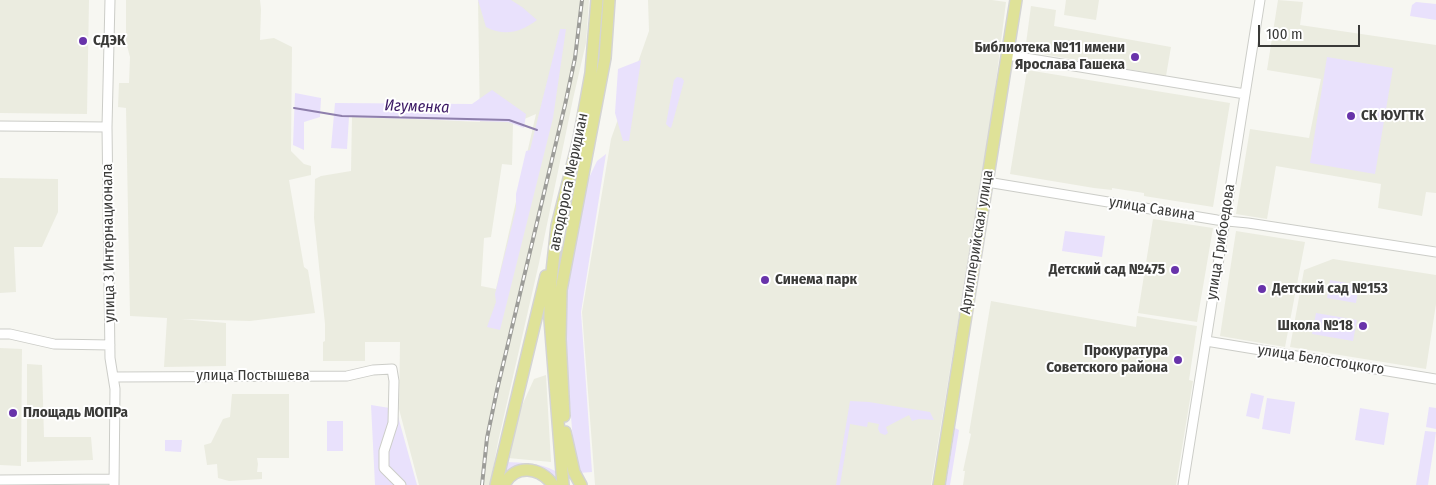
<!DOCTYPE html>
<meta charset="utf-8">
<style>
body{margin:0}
#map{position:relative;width:1436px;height:485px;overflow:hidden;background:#f7f7f2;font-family:"Fira Sans Condensed",sans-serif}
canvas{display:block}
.scale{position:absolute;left:1258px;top:25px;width:102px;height:22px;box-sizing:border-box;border:2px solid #3a3a38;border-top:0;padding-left:6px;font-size:15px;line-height:18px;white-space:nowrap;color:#3a3a38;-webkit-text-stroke:4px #fff;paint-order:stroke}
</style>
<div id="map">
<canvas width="1436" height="485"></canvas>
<div class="scale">100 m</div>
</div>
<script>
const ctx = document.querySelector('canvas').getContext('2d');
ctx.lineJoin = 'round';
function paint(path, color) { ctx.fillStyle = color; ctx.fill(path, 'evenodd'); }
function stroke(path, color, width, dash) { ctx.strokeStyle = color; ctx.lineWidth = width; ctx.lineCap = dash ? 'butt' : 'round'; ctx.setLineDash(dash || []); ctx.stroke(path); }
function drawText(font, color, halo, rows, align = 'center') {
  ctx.font = font + ' "Fira Sans Condensed",sans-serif'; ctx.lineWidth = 4; ctx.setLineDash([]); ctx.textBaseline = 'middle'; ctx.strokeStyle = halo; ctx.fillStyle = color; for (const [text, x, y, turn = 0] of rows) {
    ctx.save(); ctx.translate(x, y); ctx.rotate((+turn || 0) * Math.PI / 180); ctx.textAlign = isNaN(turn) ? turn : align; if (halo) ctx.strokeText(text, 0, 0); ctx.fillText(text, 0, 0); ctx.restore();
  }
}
paint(new Path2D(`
 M0,0H89L87,114L0,113Z
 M126,0H260L261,9L260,40L274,38L292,47L291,151L304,164L311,166V175L289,180L304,267L308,270L315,313L250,321L181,319L226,323V366L164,367L167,318L130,316L126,108L118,107L119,83H129L130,57L126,42Z
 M478,0H589L586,43L573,99L539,263L498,442L490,485H419L399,409L400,342H365V361H323V342L325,341V324L314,218L315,179L321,176L351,171L352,116L480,122ZM536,114L496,289L481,286L484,238L491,237L502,164L512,165L513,124Z
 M648,0H992L1006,2L991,121L931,485H595L582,312L611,139L649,31Z
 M1066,0H1099L1096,20L1064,15Z
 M1278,0L1303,2L1300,25L1436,45V193L1426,192L1422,216L1378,208L1381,184L1276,166L1267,219L1236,214L1250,129L1309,138L1321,79L1267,70Z
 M1031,6L1056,10L1054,26L1171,47L1166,76L1025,51Z
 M1027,70L1230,103L1213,207L1144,196V193L1112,188V190L1094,188L1010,174Z
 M0,178L58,179V212L42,247H14L16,292L0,293Z
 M1153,219L1213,228L1197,322L1138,313Z
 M1236,231L1305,242L1285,347L1220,336Z
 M1333,259L1436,275V304L1426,369L1290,347L1304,270Z
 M991,301L1136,327L1137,316L1197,326L1189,380L1193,381L1176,485H963L965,471H963L971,434L969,433Z
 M0,348L22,349L21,466L0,465Z
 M27,364L42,365L44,437H91L93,460L27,462Z
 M546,375L551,462L508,458L520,410L534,379Z
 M232,394H289V458H257L258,464L257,472H262V479L229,481L218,478L217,464L207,465L204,445L211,443L223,419L230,417Z`), '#ebece0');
paint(new Path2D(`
 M478,0H511L522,7L537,20C521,32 505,37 486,27Z
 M1416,2L1436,4V20L1410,16L1412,5Z
 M560,29H566L553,118L500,330L487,327L496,302L495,294L516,209V194L526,151L530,150Z
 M1327,57L1393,68L1375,174L1310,163Z
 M641,60L629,141H623L615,113L618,69Z
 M677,77L682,78L684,81L672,125L671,128L669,127L666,124L674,80Z
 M492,90L526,114L524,128L508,122L349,117L347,149L331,148L335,103L472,104Z
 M295,93L321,98L320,117L304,122V150L293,145Z
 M606,154L581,312L592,472L579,473L574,454L567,366L565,325L566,287L587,182L597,161Z
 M1065,231L1105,236L1102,257L1062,251Z
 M1330,280L1359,285L1356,303L1327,298Z
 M1316,313L1357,320L1353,341L1312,334Z
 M1251,393L1264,396L1259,419L1246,416Z
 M1267,398L1295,402L1290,434L1262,429Z
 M850,401L869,402L930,412L934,420L919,419L912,421L909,415L886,427L888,433L885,435L880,433L878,429L879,424L868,422L867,427L850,424L840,485H836Z
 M371,405L396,409L417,485H375Z
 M1429,407L1436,408V429L1426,427Z
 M1360,408L1389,413L1384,445L1355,440Z
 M327,421H343V451H327Z
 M955,428L959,430L950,485H946Z
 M1425,431L1436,432L1428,485H1416Z
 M165,440H182L181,452L165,451Z
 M505,462C522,463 539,462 555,471L556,483L538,467L500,485Z`), '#e9e1fc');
stroke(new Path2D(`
 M294,108L342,116L509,120L537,130`), '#8e7fac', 2);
const minor = new Path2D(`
 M110,0L107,127L110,358L115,389L114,485
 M1007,55L1245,94
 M0,126L107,127
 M987,182L1217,220L1248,223L1436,252
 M0,334H10L54,344L110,345
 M1206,341L1436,379
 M113,377L347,376L373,370L392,369L394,381L393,423L384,451V468L401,485
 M0,480L114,479
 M1183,485L1260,0`);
const major = new Path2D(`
 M564,416L560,339L561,290L605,58L609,0
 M565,432L574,472L581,485
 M496,485L546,276
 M504,485C515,463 540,467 553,485
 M563,485L550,319V290L557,226L579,139L591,73L597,0
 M939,485L1016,0`);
stroke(minor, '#cccdc8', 11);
stroke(major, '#d4d4d3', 14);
stroke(minor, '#fff', 9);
stroke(major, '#dfe298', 11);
const rail = new Path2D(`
 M482,485L487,438L497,390L565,105L575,58L582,0`);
stroke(rail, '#9d9d99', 4);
stroke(rail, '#fff', 2, [5.5]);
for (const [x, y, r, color] of [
 [83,41,5,"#6833aa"],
 [1135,57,5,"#6833aa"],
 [1351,116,5,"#6833aa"],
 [1175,270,5,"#6833aa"],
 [765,280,5,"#6833aa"],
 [1262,289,5,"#6833aa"],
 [1363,326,5,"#6833aa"],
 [1178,360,5,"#6833aa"],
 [13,413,5,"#6833aa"]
]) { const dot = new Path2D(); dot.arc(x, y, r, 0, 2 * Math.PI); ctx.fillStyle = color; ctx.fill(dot); stroke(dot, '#fff', 2); }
drawText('bold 15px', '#3a3a38', '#fff', [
 ["СДЭК",93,41],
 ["Библиотека №11 имени",1125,48,"right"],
 ["Ярослава Гашека",1125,65,"right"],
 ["СК ЮУГТК",1361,116],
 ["Детский сад №475",1165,270,"right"],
 ["Синема парк",775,280],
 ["Детский сад №153",1272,289],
 ["Школа №18",1353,326,"right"],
 ["Прокуратура",1168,351,"right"],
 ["Советского района",1168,368,"right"],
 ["Площадь МОПРа",23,413]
], 'left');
drawText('15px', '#3a3a38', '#fff', [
 ["автодорога Меридиан",569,182,-78],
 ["улица Савина",1152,209,9],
 ["Артиллерийская улица",977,242,-81],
 ["улица Грибоедова",1221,242,-81],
 ["улица 3 Интернационала",109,243,-91],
 ["улица Белостоцкого",1321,360,9],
 ["улица Постышева",253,376]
]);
drawText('italic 16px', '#3b1864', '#fff', [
 ["Игуменка",417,107,2]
]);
</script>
